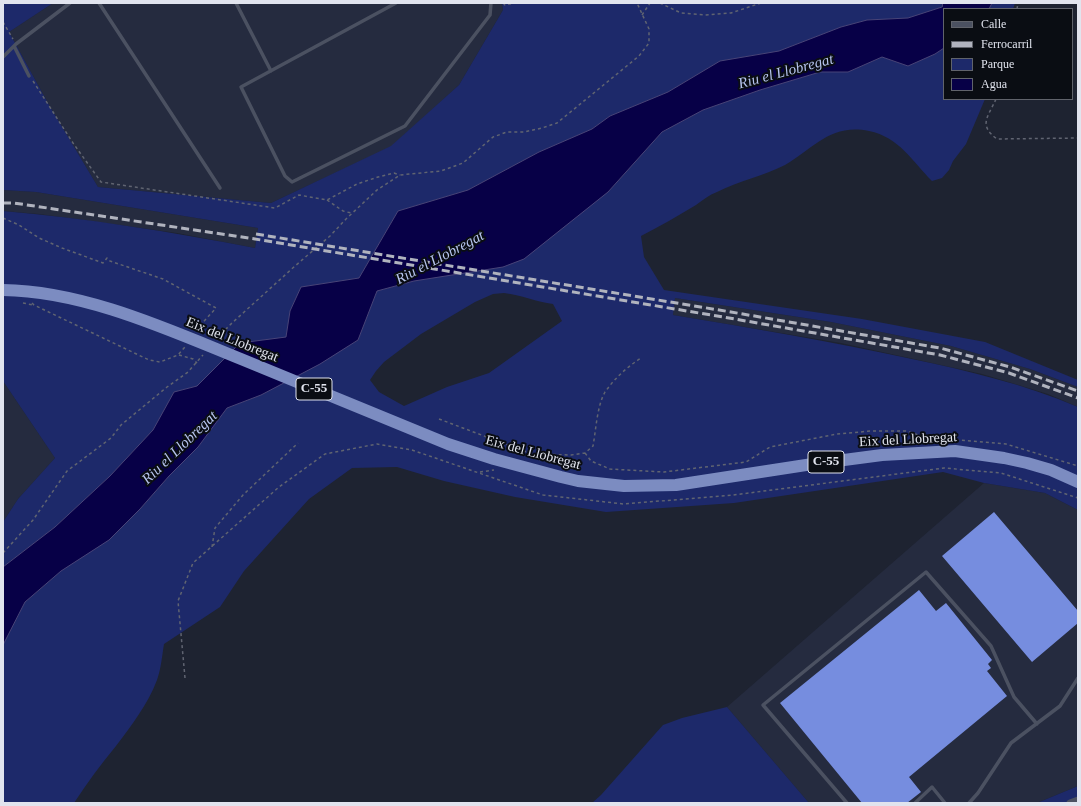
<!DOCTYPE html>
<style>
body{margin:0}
#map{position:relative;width:1081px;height:806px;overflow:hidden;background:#1e2331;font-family:Georgia,serif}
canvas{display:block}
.frame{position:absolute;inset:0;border:4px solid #e1e4ee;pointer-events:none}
.legend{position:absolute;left:943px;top:8px;width:130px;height:92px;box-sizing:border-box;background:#0a0d13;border:1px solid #60636b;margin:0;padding:5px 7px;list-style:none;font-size:12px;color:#e1e4ee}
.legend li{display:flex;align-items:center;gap:8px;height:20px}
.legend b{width:20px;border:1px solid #60636b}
</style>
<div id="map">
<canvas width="1081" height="806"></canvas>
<div class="frame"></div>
<ul class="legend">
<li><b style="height:5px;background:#4b5161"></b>Calle</li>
<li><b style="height:5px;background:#b0b3be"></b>Ferrocarril</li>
<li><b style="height:11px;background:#1d296a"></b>Parque</li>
<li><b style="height:11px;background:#070047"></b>Agua</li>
</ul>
</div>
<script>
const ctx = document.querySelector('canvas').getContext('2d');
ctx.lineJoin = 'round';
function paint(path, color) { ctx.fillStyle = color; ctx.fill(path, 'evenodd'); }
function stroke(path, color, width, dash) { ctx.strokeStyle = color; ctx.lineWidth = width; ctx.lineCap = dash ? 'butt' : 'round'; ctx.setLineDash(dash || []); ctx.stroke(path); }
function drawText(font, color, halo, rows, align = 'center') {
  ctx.font = font + ' Georgia,serif'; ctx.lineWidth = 4; ctx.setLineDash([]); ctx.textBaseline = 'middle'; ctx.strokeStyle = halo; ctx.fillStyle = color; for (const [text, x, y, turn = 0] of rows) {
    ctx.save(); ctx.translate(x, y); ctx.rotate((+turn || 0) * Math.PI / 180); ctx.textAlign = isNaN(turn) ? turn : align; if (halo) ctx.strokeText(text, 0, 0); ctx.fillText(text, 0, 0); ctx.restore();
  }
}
paint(new Path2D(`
 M53,3H502L503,10L459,85L391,147L271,203L98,187L49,105L9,32Z
 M3,190L36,192L258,228L255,248L177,233L39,214L3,211Z
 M675,298L831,322L951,346L1030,369L1078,387V407L1048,394L982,374L841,343L673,315Z
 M3,381L55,458L18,499L3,522Z
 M984,483L1045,493L1078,510V786L1037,803H809L727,707Z`), '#252b3f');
paint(new Path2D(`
 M3,3H53L9,32L49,105L98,187L271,203L391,146L459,85L503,10L502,3H943L942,7L908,18L867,20L841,27L779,51L720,61L668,92L610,116L592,129L539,152L468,190L398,211L359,278L301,287L290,311L286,338L240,343L197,386L174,392L153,430L110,476L55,527L3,567V522L18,499L55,458L3,381V211C87,218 171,232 255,248L258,228L36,192L3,190Z
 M992,3H1015L1013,9H989Z
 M944,48V99H985L966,144L953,161L949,170L942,178L932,181C912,161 899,137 869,131C831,123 814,148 785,165C764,176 738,181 717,192C709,195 703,200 696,205C678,216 660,226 641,236L644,257L664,290L862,319L985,342L1078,380V387L1030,369L951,346L831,322L675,298L673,315C753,328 833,342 912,359C969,371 1024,384 1078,407V510L1045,493L984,483L943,472L734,503L606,512L515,497L444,481L397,467L352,468L309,499L244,571L220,607L164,644C162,656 161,669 157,680C148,704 131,726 116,746C101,764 87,783 74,803H3V645L25,602L61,571L140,509L169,476L198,447L227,408L261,395L358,340L377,291L414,281L608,192L662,132L703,110L760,90L820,72H848L882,57L908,66L935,54ZM504,293C521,295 537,302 553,304L562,321L489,373L447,387L404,406L379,392L370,380L376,371L384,362L421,334L475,302L493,294Z
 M727,707L809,803H592L601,795L663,725L682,718Z
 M1078,786V803H1037Z`), '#1d296a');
const water = new Path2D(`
 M943,3H992L989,9H944V48L935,54L908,66L882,57L848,72H820L760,90L703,110L662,132L608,192L524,259L503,267L414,281L377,291L358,340L320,364L261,395L227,408L198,447L169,476L140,509L109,540L61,571L25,602L3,645V567L55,527L110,476L153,430L174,392L197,386L240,343L286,337L290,311L301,287L359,278L398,211L468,190L539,152L592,129L610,116L668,92L720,61L779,51L841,27L867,20L908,18L942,7Z`);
paint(water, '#070047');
stroke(water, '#484479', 1);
paint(new Path2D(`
 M994,512L1078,611V623L1032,662L942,556Z
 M919,590L936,611L946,603L992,660L988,664L991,668L987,671L1007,696L909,777L921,792L907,803H862L780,703Z`), '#768ddf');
stroke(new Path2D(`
 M503,3L505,5L514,3
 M660,3L681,13L705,15L731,13L761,3
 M1017,9L1018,3
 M642,15L650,3
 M3,22L13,39
 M33,81L73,143L101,182L275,208L299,195L327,200L357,184L378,177L394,173L400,175
 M996,99C988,117 978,125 997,139L1078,138
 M327,200L343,211L351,213
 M3,218L19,225L39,238L62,248L103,263L107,258L110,261L163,279L216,308L197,329
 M23,303L33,305
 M32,303L34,305L149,360L160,362L178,355L185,347
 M217,338L232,323L295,266L330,236L346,219L377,190L400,175L441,171L463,163L493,137L507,132H524L542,128L557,123L639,56L649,43V29L637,3
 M179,355L193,359L197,363
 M439,419L532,454L571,455L585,453L593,446C596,430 597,406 605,392C615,378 627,367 641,358
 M585,453L591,461L610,469L664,472L746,462L770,447L837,434L871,431H906L925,437L1006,444L1078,466
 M533,455L540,460
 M480,472L494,470
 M212,547L215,528L243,495L298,443
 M3,553L33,520L67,471L111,438L121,425L167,387L188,372L203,355
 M185,678L178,601L193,563L279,487L325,454L377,444L412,450L543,495L624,504L733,495L944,468L1001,473L1078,498`), '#606471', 1.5, [3, 3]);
stroke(new Path2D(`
 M99,3L220,188
 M236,3L271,71
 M396,3L241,87L285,176L292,182L405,126L490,15L491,3
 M14,46L29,76
 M3,57L16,44L70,3
 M847,803L763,705L926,572L991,646L1014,697L1037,724
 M915,803L932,787L945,803
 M969,803L978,793L1011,743L1060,706L1078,678`), '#4b5161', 3.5);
stroke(new Path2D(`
 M1070,803L1078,800`), '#4b5161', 7);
stroke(new Path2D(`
 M3,290C84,291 167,329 241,359C310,387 379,416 448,444L494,459L561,477L578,481L624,486L676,485L806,465L882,455L955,451L1004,458L1027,463L1051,470L1078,482`), '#7c8cc1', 12);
stroke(new Path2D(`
 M3,203H14L255,239L729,318L940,355L1009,373L1078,398
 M256,234L731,312L940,348L1010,367L1078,391`), '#b0b3be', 3, [8, 4]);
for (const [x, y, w] of [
 [314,389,36],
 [826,462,36]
]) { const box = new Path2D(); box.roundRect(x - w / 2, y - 11, w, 22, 3); ctx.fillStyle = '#0a0d13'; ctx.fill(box); stroke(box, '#e1e4ee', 1); }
drawText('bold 13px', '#e1e4ee', null, [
 ["C-55",314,389],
 ["C-55",826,462]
]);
drawText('14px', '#e1e4ee', '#0a0d13', [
 ["Eix del Llobregat",232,340,22],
 ["Eix del Llobregat",908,440,-3],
 ["Eix del Llobregat",533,453,15]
]);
drawText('italic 15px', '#b6c4ee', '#0a0d13', [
 ["Riu el Llobregat",786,72,-15],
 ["Riu el Llobregat",440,258,-28],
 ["Riu el Llobregat",180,448,-44]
]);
</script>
